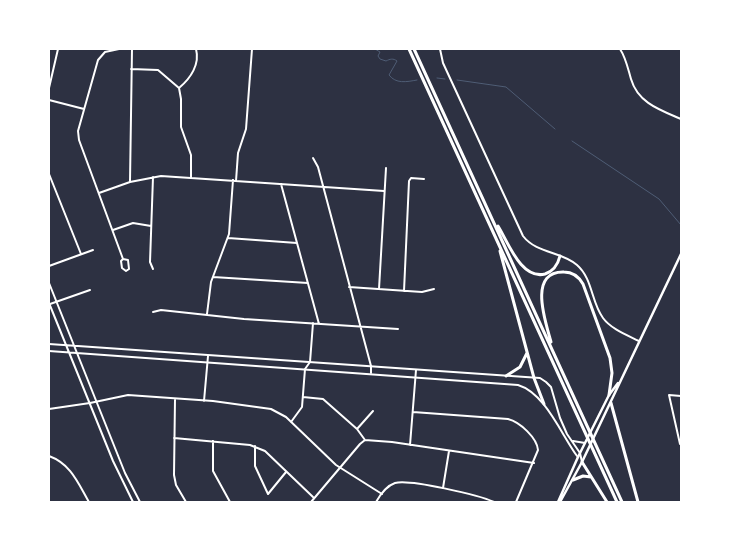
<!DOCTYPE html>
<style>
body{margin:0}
#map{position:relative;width:730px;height:551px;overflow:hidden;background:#2d3142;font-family:"Varela Round",sans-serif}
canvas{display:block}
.frame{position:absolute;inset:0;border:50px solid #fff;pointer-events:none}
</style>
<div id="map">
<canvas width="730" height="551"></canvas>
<div class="frame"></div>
</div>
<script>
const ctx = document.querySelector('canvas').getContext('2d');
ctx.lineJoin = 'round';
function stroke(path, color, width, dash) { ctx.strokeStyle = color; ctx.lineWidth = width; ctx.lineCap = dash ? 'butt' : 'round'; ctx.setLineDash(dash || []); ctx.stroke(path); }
stroke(new Path2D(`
 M375,49L380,52L378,56L380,59L386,61C390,59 393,58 397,61L389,75C396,84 406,82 417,80
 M437,78L445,79
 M457,80L506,87L555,129
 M572,141L659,199L681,225`), '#4f5d75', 1);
stroke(new Path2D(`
 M119,49L105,52L98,60L78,131L79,140L123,259L121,261L122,268L126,271L129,269L128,260L123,259
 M131,69L158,70L179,88L181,99V127L191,155V178
 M49,88L58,49
 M179,88C191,78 200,64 196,49
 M49,100L84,109
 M313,158L318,167L371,366V373
 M49,174L81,254
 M130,181L132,49
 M236,181L238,153L246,129L252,49
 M281,184L319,324
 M99,193L130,182L161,176L384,191
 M113,230L133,223L151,226
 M228,238L297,243
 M49,266L93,250
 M153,269L150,262L153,177
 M213,277L308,283
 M349,287L422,292L434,289
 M379,289L386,168
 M404,291L409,181L411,178L424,179
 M50,304L90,290
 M153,312L161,310L244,319L398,329
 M207,314L211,282L229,234L233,180
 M303,397L323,399L357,429L365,440
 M175,399L174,475L176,485L186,502
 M204,401L208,356
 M49,409L90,403L128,395L213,401L271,409L286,417L336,465L382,494
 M413,412L508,419C520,422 537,438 538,450L516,502
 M291,422L302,407L305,369L310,362L313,323
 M357,429L373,411
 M174,438L250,445L265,451L313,497
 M213,441V471L230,502
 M680,444L669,395L681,396
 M410,445L416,370
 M255,446V466L268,494L286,472
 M49,456C71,464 78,483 89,502
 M443,488L449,451
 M311,502L360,444L365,440L392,442L534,463`), '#fff', 2);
stroke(new Path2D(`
 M440,49L443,63L523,236C537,254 561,251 577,265C593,279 591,302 603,318C611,329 627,335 639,341
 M620,49C626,58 628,69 631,79C638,103 660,110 681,119
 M49,283L125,473L140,502
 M49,303L113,461L133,502
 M49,344L540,378L546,382L551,387L560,418L567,434L580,453L582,462
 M49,351L518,385C545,393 561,434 577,456
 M573,441L585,443
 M376,502C380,495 386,486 395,483C410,479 479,495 494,502`), '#fff', 2);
stroke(new Path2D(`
 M558,502L578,457
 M560,502L582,462`), '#fff', 2.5);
stroke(new Path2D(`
 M578,457L609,395L618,383
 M582,462L681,254`), '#fff', 2.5);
stroke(new Path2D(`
 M409,49L617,502
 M414,49L622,502
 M498,226C508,242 521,280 545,274C554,271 558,264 560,256
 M500,251L534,378L544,404
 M551,342C546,323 527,271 564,272C573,272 579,277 583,284L610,358L612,373L609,395
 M506,376L520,367L527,353
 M611,403L638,502
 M582,462L607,502
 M573,480L583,476L591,477`), '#fff', 3);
</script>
